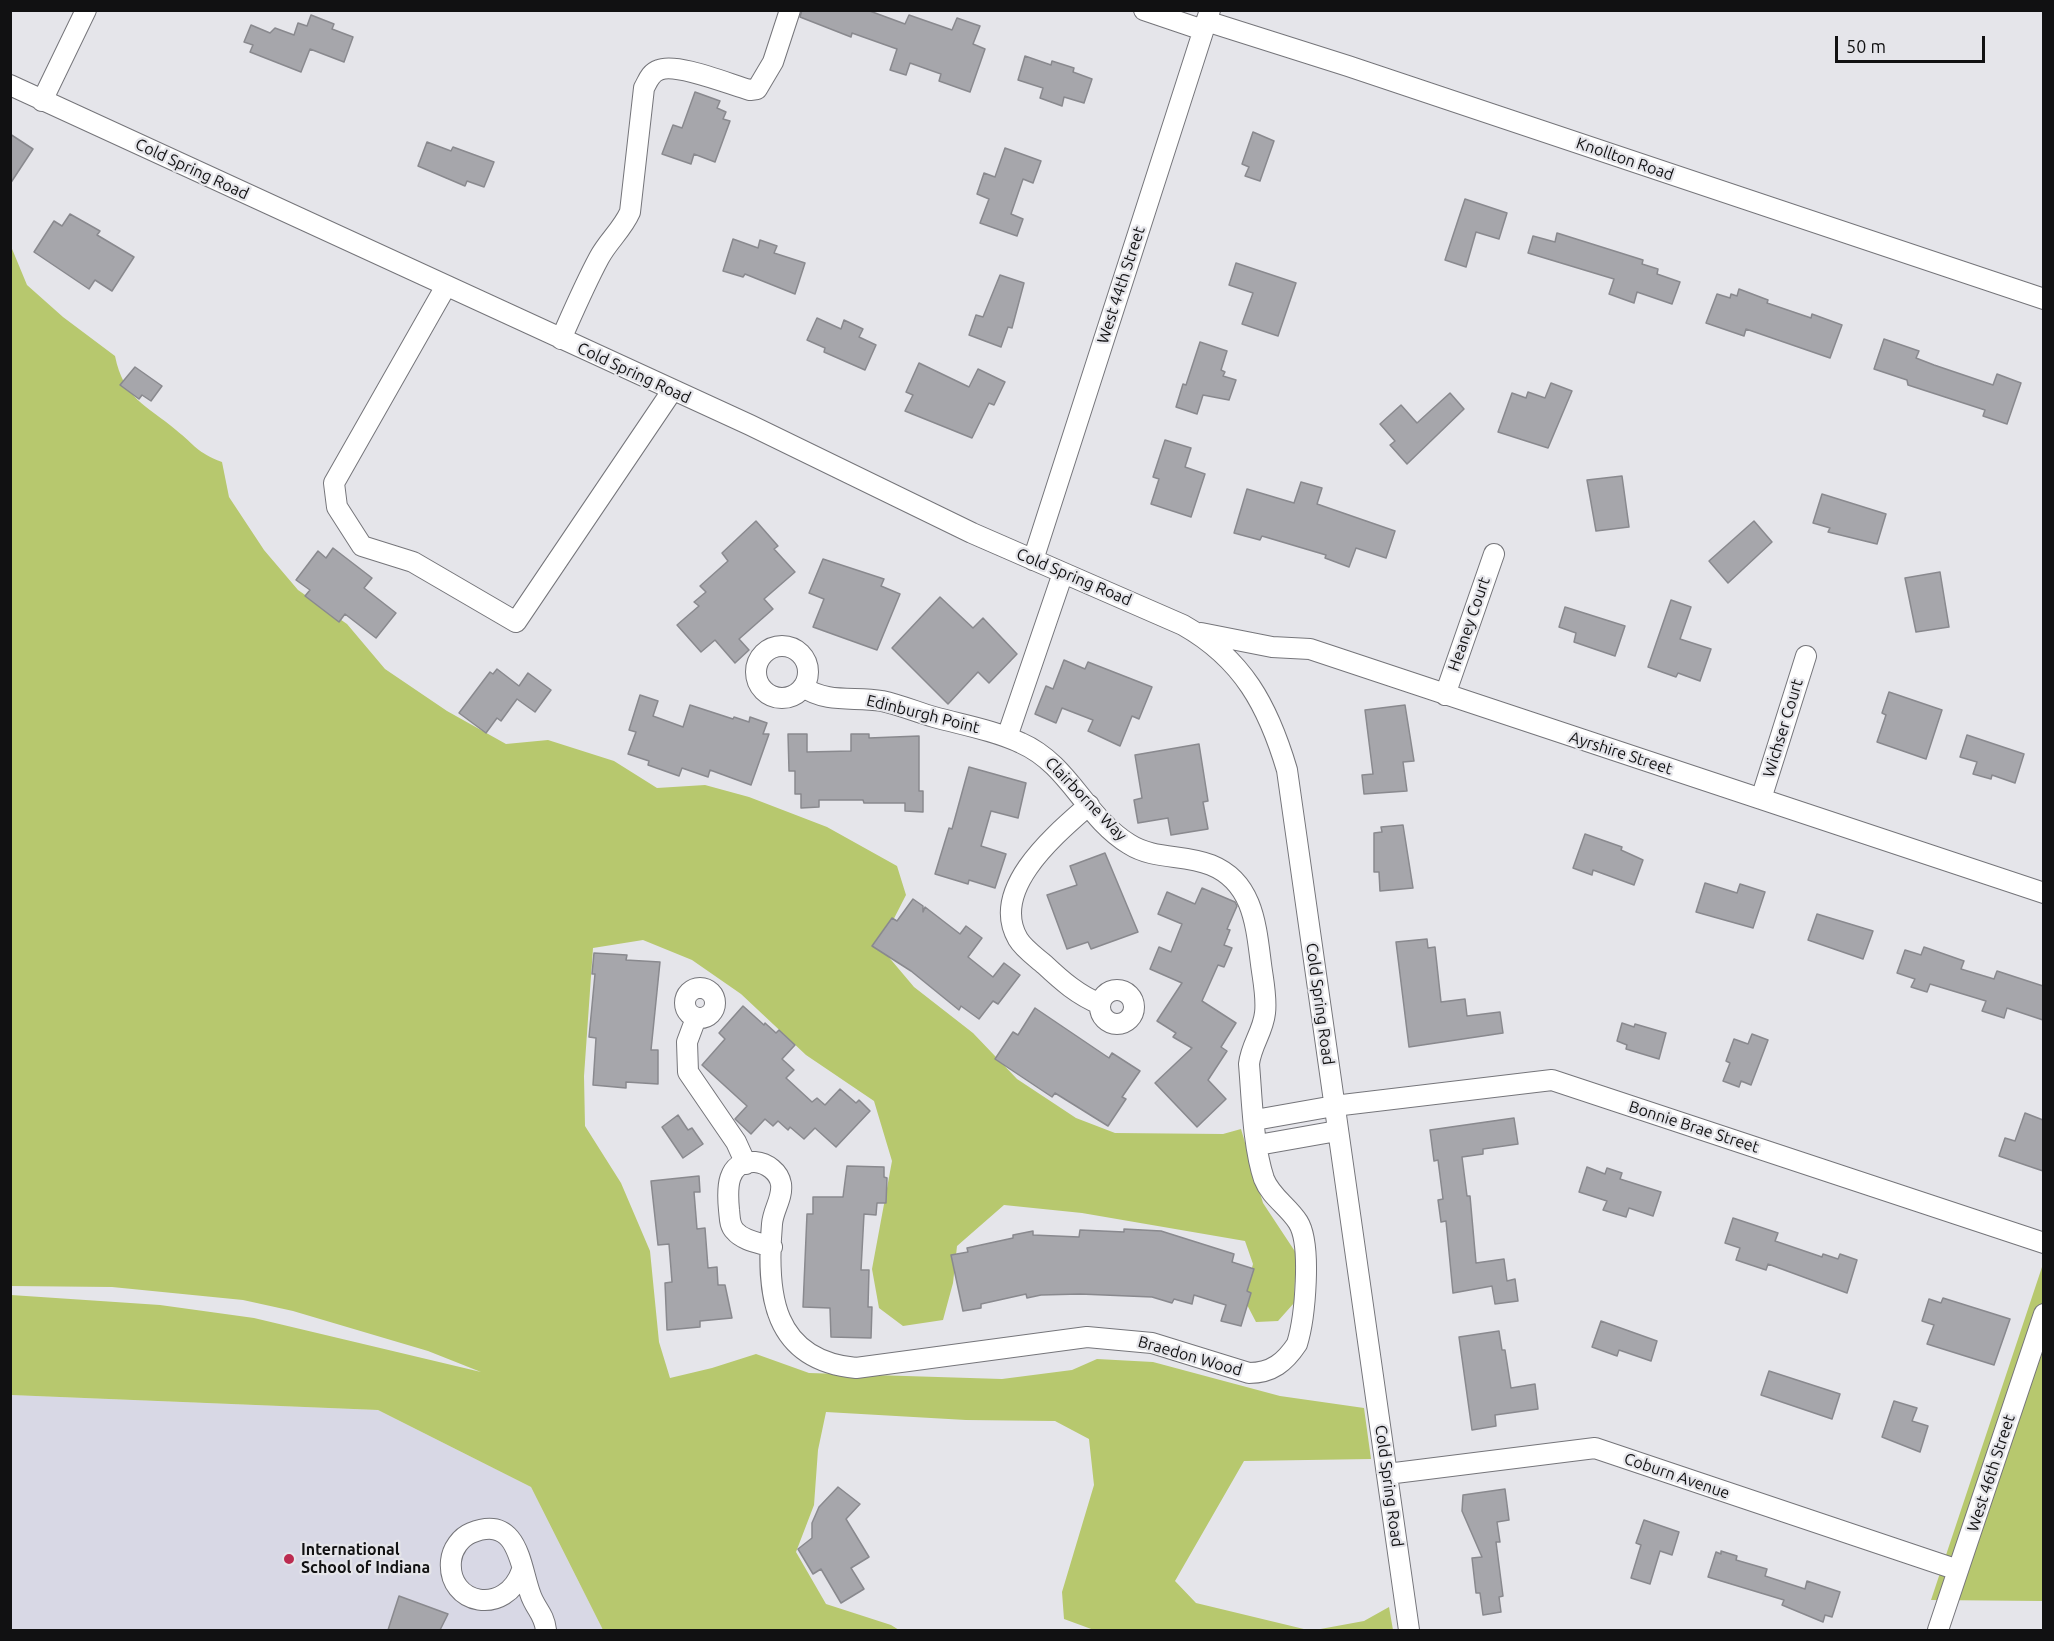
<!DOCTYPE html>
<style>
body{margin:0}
#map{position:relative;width:2054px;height:1641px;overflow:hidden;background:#e5e5ea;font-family:Ubuntu,sans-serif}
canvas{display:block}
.frame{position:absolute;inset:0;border:12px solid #111112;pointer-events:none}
.scale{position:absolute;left:1835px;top:36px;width:150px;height:27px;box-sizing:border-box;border:3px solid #111112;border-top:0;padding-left:8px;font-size:18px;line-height:21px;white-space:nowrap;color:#111112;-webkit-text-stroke:4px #e5e5ea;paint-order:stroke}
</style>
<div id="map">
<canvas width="2054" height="1641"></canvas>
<div class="frame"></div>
<div class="scale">50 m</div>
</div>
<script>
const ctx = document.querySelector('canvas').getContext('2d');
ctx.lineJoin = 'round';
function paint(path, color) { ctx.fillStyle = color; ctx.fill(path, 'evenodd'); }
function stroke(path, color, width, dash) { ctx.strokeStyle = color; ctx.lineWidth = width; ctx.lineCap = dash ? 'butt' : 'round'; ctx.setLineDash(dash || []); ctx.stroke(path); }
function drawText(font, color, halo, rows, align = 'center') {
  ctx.font = font + ' Ubuntu,sans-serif'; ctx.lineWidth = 4.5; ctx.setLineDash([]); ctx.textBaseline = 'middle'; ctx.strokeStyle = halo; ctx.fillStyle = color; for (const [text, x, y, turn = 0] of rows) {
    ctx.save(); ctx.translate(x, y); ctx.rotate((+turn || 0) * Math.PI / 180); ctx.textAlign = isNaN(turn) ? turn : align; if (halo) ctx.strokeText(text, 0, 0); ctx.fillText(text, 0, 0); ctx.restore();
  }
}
paint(new Path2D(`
 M11,1395L378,1410L531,1487L603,1630H11Z`), '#d8d8e5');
paint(new Path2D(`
 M10,244L27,285L63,317L115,356C124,399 145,404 176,430C196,446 196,452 222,462L229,497L264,550L298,590L347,624L385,669L447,711L506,744L548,740L614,761L657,788L705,785L749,797L827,827L897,866L906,895L884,938L887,955L914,987L973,1033L1017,1079L1076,1118L1115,1133L1223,1134L1241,1129L1263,1203L1296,1253L1294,1303L1278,1321L1256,1322L1244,1299L1253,1264L1245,1241L1082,1213L1004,1205L957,1246L953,1283L943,1320L903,1326L879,1308L872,1269L892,1161L874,1101L806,1055L741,994L692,960L643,940L593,948L584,1076L585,1126L621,1183L650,1251L659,1342L670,1378L712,1368L756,1354L809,1373L1002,1379L1072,1370L1097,1359L1153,1362L1280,1396L1364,1408L1371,1459L1244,1461L1175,1581L1196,1603L1308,1630H1094L1064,1619L1062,1592L1094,1485L1089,1439L1055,1421L966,1420L826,1412L818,1450L814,1505L796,1552L826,1604L891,1625L899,1630H603L531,1487L378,1410L11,1395V1295L160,1305L254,1318L481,1372L428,1351L293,1311L243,1300L112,1287L11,1286Z
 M2043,1264V1601L1931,1600Z
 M1389,1607L1393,1630H1315L1364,1621Z`), '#b7c86e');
const building = new Path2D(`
 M802,10H867L905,24L909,15L952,30L957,18L980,26L973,44L985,49L970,92L939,81L941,74L910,63L906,75L890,70L897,49L852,33L851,37L800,17Z
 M311,15L334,24L332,29L353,37L344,62L310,49L301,72L250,52L253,45L244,42L251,25L270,33L275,28L294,35L298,23L307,26Z
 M1025,56L1051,65L1052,61L1074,68L1073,72L1092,79L1084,103L1064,97L1062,106L1040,98L1043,88L1018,80Z
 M695,92L720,101L717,108L726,112L723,119L730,121L715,162L694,154L691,164L662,154L673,125L682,128Z
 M1253,132L1274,141L1260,181L1245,176L1249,167L1242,164Z
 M10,134L33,149L10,184Z
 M427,142L451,151L453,147L494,162L484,187L467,181L465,186L418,166Z
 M1005,148L1041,161L1033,183L1023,179L1011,214L1023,219L1017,236L980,223L989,199L977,194L984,173L995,177Z
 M1465,199L1507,213L1499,239L1476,232L1466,267L1445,260Z
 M70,214L100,231L97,235L134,257L112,291L95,280L89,289L34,252L54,221L62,226Z
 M1557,233L1643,260L1642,264L1658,269L1657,274L1680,282L1672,304L1637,292L1634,303L1609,294L1614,279L1528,253L1533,236L1555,242Z
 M733,239L758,248L760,240L777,246L774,253L805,263L795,294L745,274L743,277L723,271Z
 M1236,263L1296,283L1278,336L1242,324L1253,293L1229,285Z
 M1000,275L1024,283L1012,328L1008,327L1001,347L969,335L976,315L983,317Z
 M1739,289L1768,300L1767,303L1811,318L1812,314L1842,325L1830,358L1746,329L1744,336L1706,323L1717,294L1730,298L1731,294L1737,296Z
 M817,318L841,329L844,320L863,329L859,337L876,345L865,370L824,352L825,348L807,340Z
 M1884,339L1919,351L1916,358L1934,365L1993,385L1997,374L2021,383L2007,424L1983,416L1985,410L1908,385L1907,380L1874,369Z
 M1200,342L1227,351L1221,370L1225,372L1223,376L1236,380L1229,400L1203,395L1197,414L1176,407L1183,384L1186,385Z
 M919,363L969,387L978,369L1005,382L994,405L989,403L972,438L905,411L913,395L906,392Z
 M135,367L162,386L151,401L142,395L139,399L120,385Z
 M1551,383L1572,391L1548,448L1498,432L1512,393L1526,398L1528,392L1545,398Z
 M1450,393L1464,409L1407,464L1390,445L1395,441L1380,424L1401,405L1417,423Z
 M1165,440L1191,448L1185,467L1205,474L1191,517L1151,504L1159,479L1153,477Z
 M1622,476L1629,527L1596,531L1587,480Z
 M1301,482L1322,488L1317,504L1395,531L1386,558L1356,548L1349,567L1325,558L1326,555L1262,536L1260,540L1234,533L1247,489L1294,503Z
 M1822,494L1886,514L1877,544L1828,532L1830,528L1813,523Z
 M756,521L778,546L774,549L795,572L764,599L773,609L739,639L749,650L735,663L715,640L701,652L677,625L699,606L694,602L706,592L700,586L728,561L722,553Z
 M1754,521L1772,542L1728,583L1709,561Z
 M333,548L372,578L364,588L396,613L376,638L345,614L339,622L305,596L310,590L296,580L318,551L326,558Z
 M823,559L884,579L881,586L900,594L877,650L813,627L824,599L809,593Z
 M1940,572L1949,627L1916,632L1905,578Z
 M940,597L973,628L983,618L1017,654L989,683L978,672L948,704L892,648Z
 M1671,600L1691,607L1680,639L1711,649L1700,681L1678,673L1676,677L1648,667Z
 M1565,607L1625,626L1615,656L1574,642L1576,633L1559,627Z
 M1064,660L1085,669L1088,662L1152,687L1139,719L1132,716L1120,746L1088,731L1093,720L1062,708L1056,723L1035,714L1046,686L1053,689Z
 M497,669L519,686L528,673L551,690L535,712L517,699L501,721L497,718L486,733L459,713L490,672L493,674Z
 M1889,692L1942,710L1926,759L1877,742L1886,715L1882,713Z
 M640,695L658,701L653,716L683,727L690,705L733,719L734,717L749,722L750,717L767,723L763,734H769L751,785L710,770L708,777L682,768L679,776L648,765L649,761L628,754L636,732L629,730Z
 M1405,705L1414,761L1403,762L1407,791L1364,794L1362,775L1373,774L1365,710Z
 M788,734H807V752L851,751V734H869V738L919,736V791H923V812L905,811V803H864L863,800H819V807L801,808V794H795V771H789Z
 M1967,735L2024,754L2015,783L1992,775L1991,779L1973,774L1977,762L1960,757Z
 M1199,744L1208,801L1203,802L1208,829L1171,835L1168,818L1138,823L1134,800L1142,798L1135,755Z
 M969,767L1026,783L1018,818L991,811L981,846L1006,854L995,888L969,880L968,884L935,874L949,828L952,829Z
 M1403,825L1413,888L1380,891L1379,872H1374V833L1382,832L1381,827Z
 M1585,834L1622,847L1621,850L1643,860L1634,885L1593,870L1592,875L1573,868Z
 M1105,853L1138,932L1091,949L1088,942L1067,949L1047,895L1077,885L1070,866Z
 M1705,883L1737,893L1740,884L1765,892L1753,928L1696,912Z
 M1202,888L1235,902L1237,906L1227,929L1230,930L1224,945L1232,948L1224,967L1218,965L1202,1001L1236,1023L1221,1047L1227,1051L1208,1080L1226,1099L1197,1127L1155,1083L1192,1048L1173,1037L1176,1033L1157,1021L1182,983L1150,969L1159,947L1171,952L1182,924L1158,914L1167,892L1195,904Z
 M913,899L923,906V912L925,907L960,934L966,926L982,938L968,957L993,977L1004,963L1020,975L998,1004L993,1001L979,1019L961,1006L959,1010L911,971L872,946L892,918L897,921Z
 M1817,914L1873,931L1863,959L1808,940Z
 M1427,939L1428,948L1435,947L1441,1002L1465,999L1467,1016L1500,1012L1503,1033L1409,1047L1396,942Z
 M1924,947L1964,961L1961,969L1994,979L1997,971L2043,986V1020L2007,1008L2004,1018L1982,1011L1986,1001L1930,984L1927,992L1911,987L1915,979L1897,973L1905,950L1921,955Z
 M594,953L627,955L626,960L660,962L651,1050H658V1084L626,1082V1088L593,1085L596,1038L589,1037L595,974H592Z
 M743,1006L764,1025L765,1023L776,1033L779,1030L795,1045L782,1059L794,1070L786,1078L812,1102L817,1098L825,1105L840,1089L856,1103L859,1100L870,1111L836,1147L815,1128L804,1139L790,1127L788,1130L778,1121L773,1126L765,1119L751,1134L735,1119L747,1106L702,1065L725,1039L719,1033Z
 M1035,1008L1109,1058L1112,1053L1140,1071L1122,1097L1126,1099L1108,1126L1055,1093L1052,1097L995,1059L1013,1032L1018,1035Z
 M1622,1023L1634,1027L1635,1024L1666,1033L1659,1059L1626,1049L1627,1045L1617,1041Z
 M1752,1034L1768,1040L1751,1085L1741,1081L1739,1087L1723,1081L1730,1063L1726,1061L1734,1039L1748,1044Z
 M2025,1113L2043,1120V1171L1999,1156L2005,1138L2015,1141Z
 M678,1115L688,1130L692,1128L703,1144L683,1158L662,1127Z
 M1514,1118L1518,1144L1483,1149V1154L1462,1157L1467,1196H1470L1476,1263L1504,1259L1507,1281L1515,1279L1518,1301L1495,1304L1492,1286L1453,1293L1446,1221L1441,1222L1438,1200L1443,1199L1438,1160L1434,1161L1430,1130Z
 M847,1166L884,1167V1177L887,1178L886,1203H877L876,1215L864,1214L861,1270H869L868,1307H872L871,1338L831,1337L830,1308L803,1307L807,1214H813V1197H843Z
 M1587,1167L1605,1174L1607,1168L1622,1173L1620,1179L1661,1192L1653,1216L1629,1208L1626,1217L1603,1210L1607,1201L1579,1192Z
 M699,1176L700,1192H694L697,1229L705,1228L708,1268L717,1267L718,1285H725L732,1318L700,1321V1327L667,1330L665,1283L672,1282L669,1244L658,1245L651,1181Z
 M1733,1218L1778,1233L1775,1241L1822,1257L1823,1254L1838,1259L1840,1254L1857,1260L1847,1293L1768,1264L1766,1270L1736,1260L1740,1248L1725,1243Z
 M1124,1229L1161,1231L1234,1254L1232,1262L1254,1269L1247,1291L1251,1293L1241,1326L1221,1321L1226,1305L1194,1295L1192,1304L1174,1299L1172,1303L1152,1297L1080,1294L1041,1295L1027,1298L1026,1294L981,1304V1308L963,1311L951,1255L968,1252L967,1248L1013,1238V1235L1033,1231V1235L1079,1237L1080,1230L1124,1232Z
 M1943,1298L2010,1319L1994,1365L1927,1344L1934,1325L1922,1321L1929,1299L1941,1303Z
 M1601,1321L1657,1341L1651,1361L1619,1350L1617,1356L1592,1347Z
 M1499,1331L1502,1350H1505L1511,1388L1535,1384L1538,1409L1495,1415L1496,1426L1472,1430L1459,1337Z
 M1769,1371L1840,1394L1832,1419L1761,1395Z
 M1894,1401L1917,1408L1912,1421L1928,1426L1920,1452L1882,1437Z
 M838,1487L860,1504L846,1519L869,1557L851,1568L864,1589L841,1603L821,1569L813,1574L798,1549L812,1538V1523L819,1507Z
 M1505,1489L1509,1520L1497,1522L1500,1542H1496L1503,1596L1499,1597L1501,1612L1483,1615L1480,1593H1476L1472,1558L1482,1557L1462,1511L1463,1495Z
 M1644,1520L1679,1532L1672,1555L1660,1551L1650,1584L1631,1578L1641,1545L1636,1543Z
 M1721,1551L1737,1556L1736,1560L1767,1569L1765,1576L1805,1589L1807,1581L1840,1592L1832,1617L1825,1615L1823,1622L1782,1605L1784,1600L1708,1577L1716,1552L1721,1554Z
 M399,1596L448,1614L440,1630H388Z`);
paint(building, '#a6a6ab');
stroke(building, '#89898e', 1.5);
const minor = new Path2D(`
 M1144,10L1203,30
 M1206,21L1348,66L2044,299
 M10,85L750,425L972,533L1183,625C1243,659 1268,706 1287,770L1409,1630
 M42,101L86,10
 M446,286L334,483L337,507L362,546L413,562L516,622L672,391
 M561,339C573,312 585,284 599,258C608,241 622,230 630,212L644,88C648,81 650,73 659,70C676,62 731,85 750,90L757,89L773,62L790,10
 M1033,560L1210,10
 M1201,633L1272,647L1310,649L2044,893
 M756 672a26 26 0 1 1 52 0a26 26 0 1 1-52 0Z
 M1445,695L1494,554
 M1007,737L1063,573
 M1761,799L1806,656
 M1089,805C1056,834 989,889 1018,939C1024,949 1036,957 1045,965C1062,981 1078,995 1100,1004
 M685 1003a15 15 0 1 1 30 0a15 15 0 1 1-30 0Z
 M1100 1007a17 17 0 1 1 34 0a17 17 0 1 1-34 0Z
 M696,1018L687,1042L688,1072L736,1142L746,1164
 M1255,1120L1334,1106L1552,1080L2044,1243
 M1258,1145L1337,1131
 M772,1247C761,1243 743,1241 735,1231C729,1225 730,1217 729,1210C727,1189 726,1161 755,1162C767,1163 779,1172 781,1184C783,1198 773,1210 772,1224C766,1293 772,1360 856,1368L1087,1337L1152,1343L1249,1373C1272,1373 1285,1362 1297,1344C1305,1318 1312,1244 1298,1222C1288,1206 1271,1197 1264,1179C1253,1146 1252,1099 1249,1064C1251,1045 1263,1032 1265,1013C1267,997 1263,980 1261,964C1256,925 1253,882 1211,865C1184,854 1154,860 1129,844C1085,817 1069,764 1021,743C993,730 963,725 934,717C917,712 900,705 882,701C855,696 828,704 803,687
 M1387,1474L1595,1448L1958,1570
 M522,1570C506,1617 447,1605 451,1561C452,1549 461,1537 471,1533C518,1514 520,1565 530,1593C535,1609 544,1613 546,1630
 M1938,1630L2044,1314`);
stroke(minor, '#75757a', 22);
stroke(minor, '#fff', 20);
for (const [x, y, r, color] of [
 [289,1559,6,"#bb2b50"]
]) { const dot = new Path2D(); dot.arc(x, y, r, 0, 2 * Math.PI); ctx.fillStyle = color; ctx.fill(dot); stroke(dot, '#e5e5ea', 2); }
drawText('16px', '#111112', '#e5e5ea', [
 ["Knollton Road",1625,159,19],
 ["Cold Spring Road",192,169,25],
 ["West 44th Street",1121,285,-72],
 ["Cold Spring Road",634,373,25],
 ["Cold Spring Road",1074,577,23],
 ["Heaney Court",1469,624,-71],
 ["Edinburgh Point",923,714,14],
 ["Wichser Court",1783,728,-73],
 ["Ayrshire Street",1621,753,18],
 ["Clairborne Way",1086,799,46],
 ["Cold Spring Road",1320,1004,82],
 ["Bonnie Brae Street",1694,1127,18],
 ["Braedon Wood",1190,1356,16],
 ["West 46th Street",1991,1473,-72],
 ["Coburn Avenue",1677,1476,19],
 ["Cold Spring Road",1389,1486,82]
]);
drawText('bold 16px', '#111112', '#e5e5ea', [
 ["International",301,1550],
 ["School of Indiana",301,1568]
], 'left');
</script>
